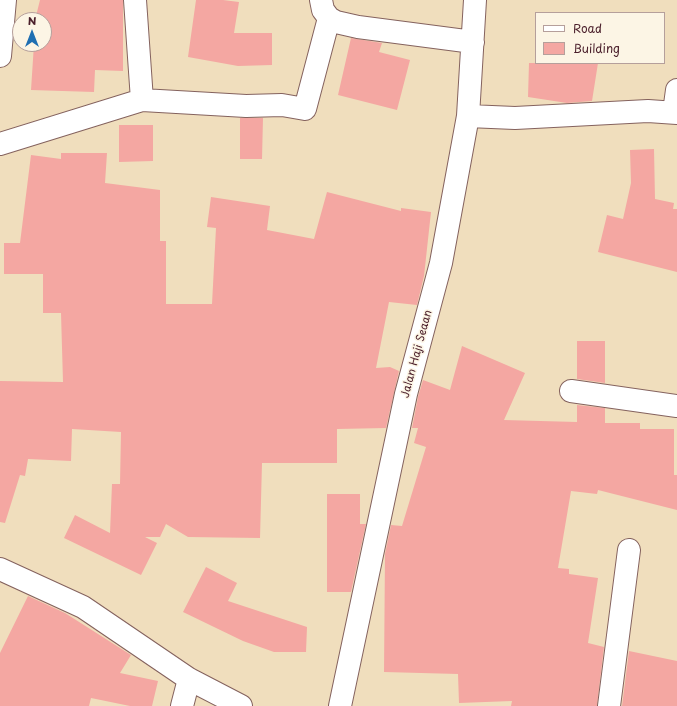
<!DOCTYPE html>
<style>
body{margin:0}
#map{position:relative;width:677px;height:706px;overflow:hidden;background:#f0debd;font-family:"Playpen Sans",sans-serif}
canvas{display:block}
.legend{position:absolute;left:535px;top:12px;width:130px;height:52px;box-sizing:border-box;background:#fcf5e5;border:1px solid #b59f9b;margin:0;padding:5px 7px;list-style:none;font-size:12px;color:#4a1f2b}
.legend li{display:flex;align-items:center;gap:8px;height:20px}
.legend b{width:20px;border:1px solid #b59f9b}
.north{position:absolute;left:12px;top:12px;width:40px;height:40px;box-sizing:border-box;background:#fcf5e5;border:1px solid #b59f9b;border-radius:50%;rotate:0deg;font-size:11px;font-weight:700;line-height:16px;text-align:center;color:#4a1f2b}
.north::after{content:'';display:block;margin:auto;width:14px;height:18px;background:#1f6fb2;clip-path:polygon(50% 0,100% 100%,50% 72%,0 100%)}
</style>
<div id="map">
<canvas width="677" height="706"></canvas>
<ul class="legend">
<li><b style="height:5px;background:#fff"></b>Road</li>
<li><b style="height:11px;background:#f4a7a2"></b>Building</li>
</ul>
<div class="north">N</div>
</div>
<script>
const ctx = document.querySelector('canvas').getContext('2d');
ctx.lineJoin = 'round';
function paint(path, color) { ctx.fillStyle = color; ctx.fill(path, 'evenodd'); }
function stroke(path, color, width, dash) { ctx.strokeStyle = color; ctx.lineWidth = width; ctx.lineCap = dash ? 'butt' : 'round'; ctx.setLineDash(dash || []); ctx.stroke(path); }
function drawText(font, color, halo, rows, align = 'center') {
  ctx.font = font + ' "Playpen Sans",sans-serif'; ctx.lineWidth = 3; ctx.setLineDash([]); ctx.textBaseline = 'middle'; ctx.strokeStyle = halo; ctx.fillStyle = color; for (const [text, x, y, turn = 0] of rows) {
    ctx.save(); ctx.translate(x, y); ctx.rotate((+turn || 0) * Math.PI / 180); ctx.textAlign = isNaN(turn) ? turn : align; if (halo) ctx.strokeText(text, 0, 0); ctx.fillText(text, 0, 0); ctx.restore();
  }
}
paint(new Path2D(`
 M40,0H123V71L95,70L94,92L31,90L34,44H44V20H35Z
 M196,0H223L239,2L234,33H272V65L238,66L188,57Z
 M351,38L382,43L379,52L410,60L397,110L338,95Z
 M529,63H598L592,101L567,103L528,97Z
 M240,118H263L262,159H240Z
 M119,125H153V161L119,162Z
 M654,149L655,199L674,203L673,209H677V272L598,252L607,215L623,219L631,183L630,150Z
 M61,153H107L105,183L160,190V241H166V304H212L216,228L207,227L211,197L270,206L267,230L314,239L327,192L401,211V208L431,212L424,276L417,305L389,302L376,368L390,367L399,371L386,428L337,429V463H262L260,538L188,537L166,524L160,537H145L157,543L141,575L64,538L75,515L110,533L112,484H120L121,432L72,429L71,461L28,459L25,476L20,475L5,523L0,522V381L63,382L61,313H43V274H4V243H20L31,155L61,159Z
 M577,341H605V383L577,379Z
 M462,346L525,373L504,420L577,422V405L605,408V423H640V429H674V475H677V510L598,490L597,494L571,491L558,568L569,569V574L598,578L588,643L604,647L597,706H511L512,701L459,703L458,674L384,672L385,554L391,525L402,526L426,447L414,443L418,428H412L418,397L423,380L450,390Z
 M327,494H360V524H366L351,592H327Z
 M206,567L237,583L228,601L307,627L306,652H274L243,641L183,612Z
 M28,596L65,613L131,655L120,673L158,681L152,706H130L91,698L89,706H0V653Z
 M629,651L677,661V706H622Z`), '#f4a7a2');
const minor = new Path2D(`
 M135,0L142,100
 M321,0L323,10L329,18L336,22L358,27L473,42
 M0,56L5,0
 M674,112L677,90
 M468,116L515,118L648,111L677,113
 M0,144L142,100L246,106L282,105L305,109L329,18
 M571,391L677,406
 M0,569L83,607L189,679L241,706
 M182,706L189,679
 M340,706L406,394L441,263L468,116L475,0
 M609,706L629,550`);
stroke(minor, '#84625e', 24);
stroke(minor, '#fff', 22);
drawText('11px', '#4a1f2b', '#fcf5e5', [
 ["Jalan Haji Seaan",417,354,-75]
]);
</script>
